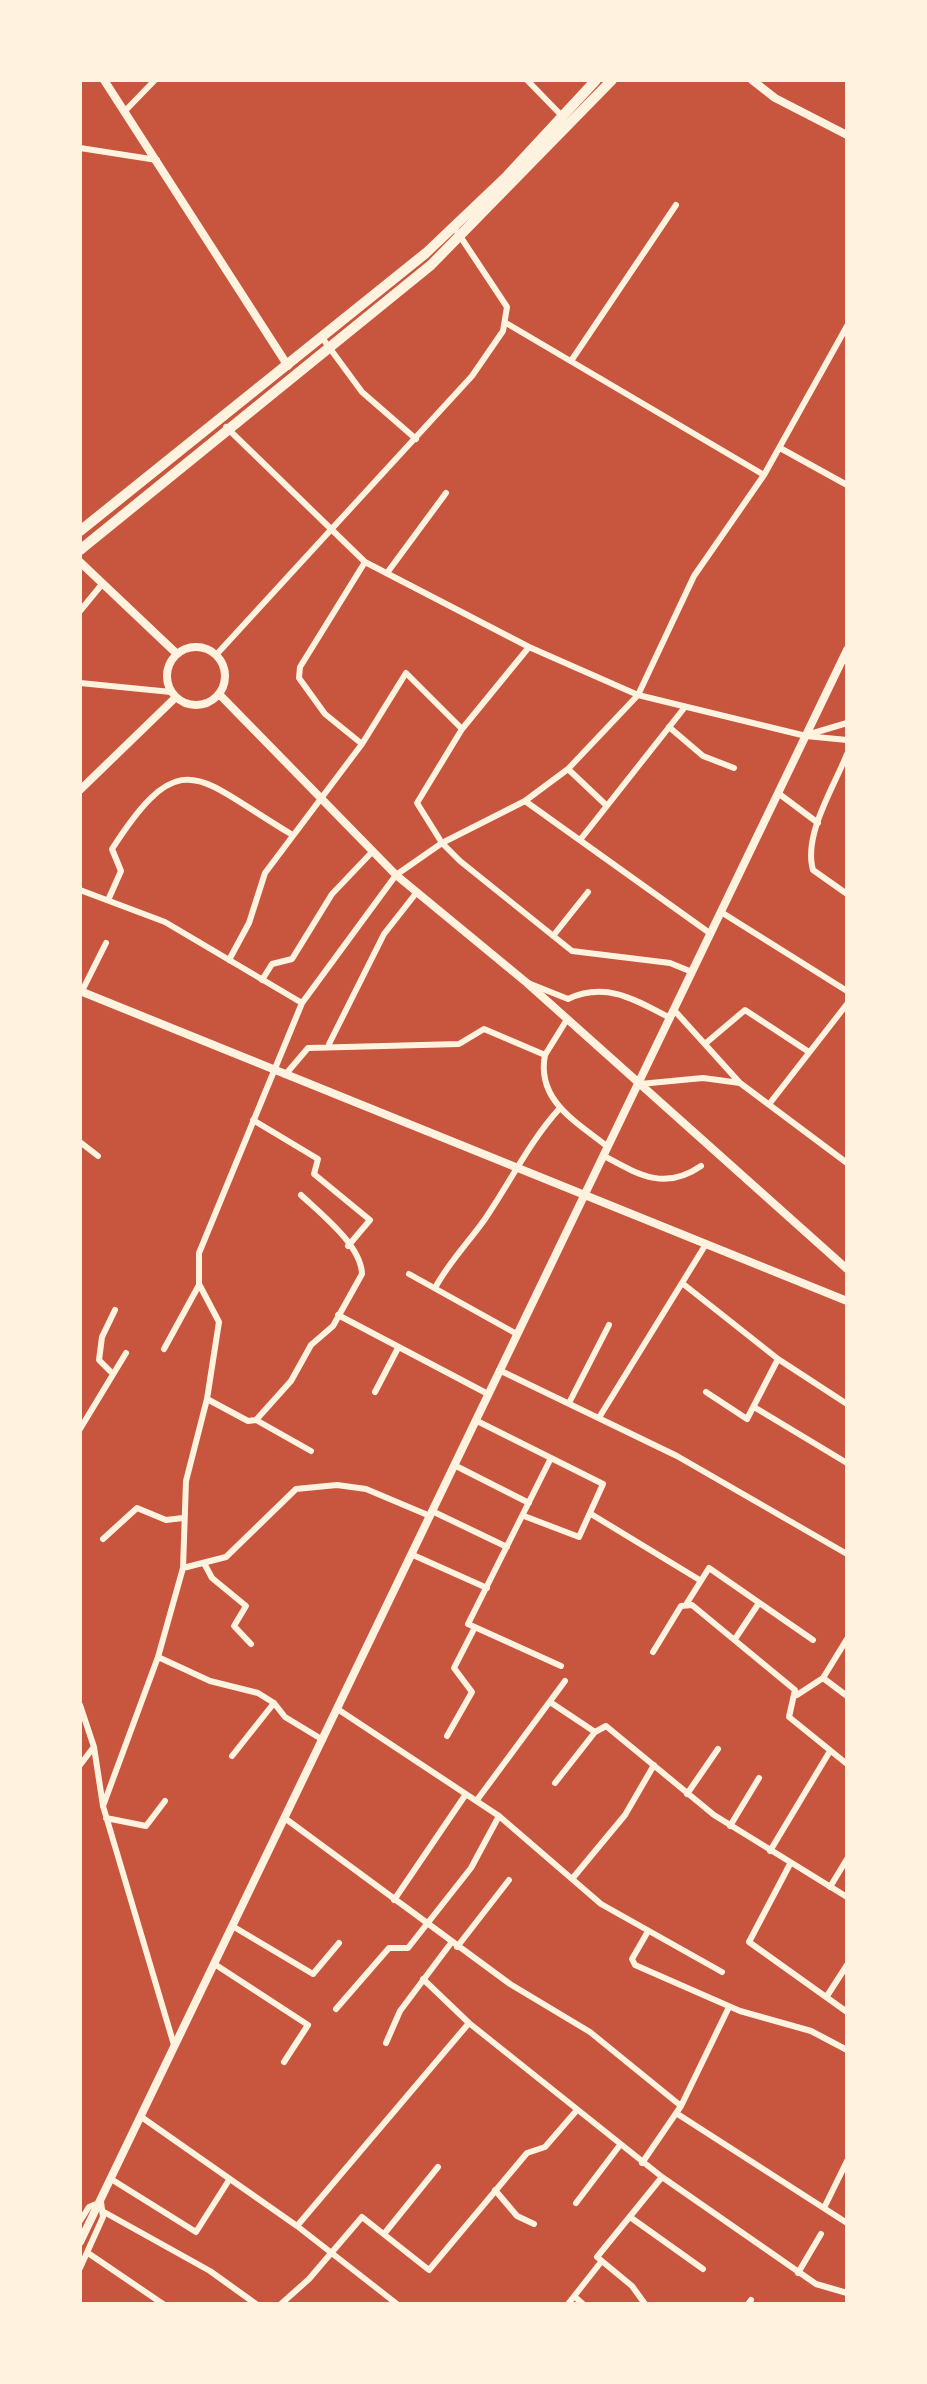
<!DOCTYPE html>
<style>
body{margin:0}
#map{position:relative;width:927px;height:2384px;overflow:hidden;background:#c8553d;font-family:Overpass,sans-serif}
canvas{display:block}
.frame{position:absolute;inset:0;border:82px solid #fff3e0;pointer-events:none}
</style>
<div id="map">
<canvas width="927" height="2384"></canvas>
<div class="frame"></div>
</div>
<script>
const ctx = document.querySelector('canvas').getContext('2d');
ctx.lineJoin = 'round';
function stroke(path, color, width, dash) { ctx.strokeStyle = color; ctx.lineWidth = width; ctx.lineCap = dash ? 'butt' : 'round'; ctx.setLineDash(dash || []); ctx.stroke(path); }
stroke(new Path2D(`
 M527,80L562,116
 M124,112L155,80
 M80,148L157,160
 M506,323L764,475
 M323,339L362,392L416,439
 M571,361L676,205
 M226,427L365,562L529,647L638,695L806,736L847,740
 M780,448L847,485
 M365,562L300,667L299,678L325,714L362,744L406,673L462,729L529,647
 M387,573L446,493
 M80,611L103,583
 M216,655L472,376L503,331L507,307L454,227
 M80,683L171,692
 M669,727L703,756L734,768
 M462,729L417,803L442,843L460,861L572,951L670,963L692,972
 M810,734L847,723
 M847,754C834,787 803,835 813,870L847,894
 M568,769L606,805
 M778,793L818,823
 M525,801L711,934
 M580,840L685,707
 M80,890L165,922L302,1003
 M109,898L121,871L112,849C182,740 198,779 291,834
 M721,912L847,991
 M553,936L588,892
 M229,960L249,923L265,873L362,744
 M262,980L272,964L292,959L332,894L373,851
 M528,983L568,999C606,981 636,1000 670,1018
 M82,991L106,943
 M674,1010L740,1083
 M706,1043L745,1010L809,1052
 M329,1044L384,934L417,892
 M545,1055L566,1021
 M285,1075L308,1048L459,1044L484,1029L545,1055C536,1101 577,1122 608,1147
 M640,1084L703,1078L740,1083L847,1163
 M770,1103L847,1004
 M253,1120L318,1159L314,1174L370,1220L348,1246
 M80,1142L98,1156
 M604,1156C639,1175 665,1191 701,1166
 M409,1274L515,1333
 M682,1283L778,1359L847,1404
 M435,1288C449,1262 468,1243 485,1219C511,1181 529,1142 560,1108
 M338,1315L488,1394
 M164,1349L199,1285
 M499,1370L677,1456L847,1554
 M111,1372L99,1360L102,1337L115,1310
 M375,1392L398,1348
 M706,1392L747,1419L778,1359
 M207,1399L248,1421L256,1420L291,1381L311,1345L333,1326L362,1274C361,1245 321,1214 301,1195
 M570,1401L609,1325
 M754,1407L847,1463
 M600,1416L706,1244
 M256,1420L311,1451
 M477,1421L603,1484L579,1537L524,1516
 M80,1429L126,1353
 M551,1458L468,1624L561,1666
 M456,1466L529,1503
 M434,1512L507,1547
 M591,1514L698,1579
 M103,1539L137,1508L166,1520L183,1518
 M413,1555L487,1588
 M205,1565L212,1578L246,1606L234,1626L251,1644
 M183,1568L226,1557L296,1489L337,1485L366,1489L430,1516
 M687,1603L709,1568L813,1640
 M735,1639L759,1603
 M653,1652L681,1606L692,1605L795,1690L789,1717L847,1764
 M158,1657L210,1681L258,1693L274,1703L285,1717L323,1740
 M823,1678L847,1639
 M797,1695L823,1678L847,1696
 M550,1702L595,1732
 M80,1705L94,1747L103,1806L174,2045
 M339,1710L499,1816L601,1904L722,1972
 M447,1736L472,1692L454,1668L474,1629
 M232,1756L274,1703
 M80,1765L93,1748
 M555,1783L595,1732L606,1726L714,1815L847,1897
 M687,1794L718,1749
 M477,1800L565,1681
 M103,1806L158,1657L183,1568L186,1481L207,1399L219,1322L199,1284V1253L302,1003L396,875L442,843L525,801L568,769L638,695L694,576L764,475L847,326
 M106,1818L146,1826L165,1801
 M286,1819L510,1984L590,2032L681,2106L642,2163
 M730,1826L759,1778
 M770,1851L830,1751
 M790,1864L749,1942L847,2012
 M572,1879L625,1815L654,1765
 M830,1887L847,1859
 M394,1900L466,1794
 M234,1927L313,1974L339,1943
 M647,1933L632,1959L635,1965L740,2011L811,2031L847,2050
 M457,1947L509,1880
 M216,1965L308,2025L284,2062
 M423,1979L469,2023
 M827,1996L847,1965
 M336,2009L389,1948H408L471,1868L499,1816
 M386,2043L400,2011L451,1943
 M681,2106L729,2007
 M676,2113L847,2223
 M140,2116L297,2226L397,2304
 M111,2179L196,2232L229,2180
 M495,2190L517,2216L534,2224
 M576,2203L620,2145
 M824,2208L847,2161
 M104,2212L210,2271L256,2304
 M630,2217L703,2269
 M80,2221L89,2207L101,2202L103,2217L80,2268
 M297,2226L469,2023L662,2177L816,2284L847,2293
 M384,2234L438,2167
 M88,2253L163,2304
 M798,2273L821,2234
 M575,2297L583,2304
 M281,2304L309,2279L362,2217L429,2270L527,2153L545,2147L577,2110
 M568,2304L601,2262
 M645,2304L632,2286L597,2257L662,2177
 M748,2304L751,2300`), '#fff3e0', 6);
stroke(new Path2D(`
 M104,80L288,366
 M752,80L775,98L847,135
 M80,562L177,654
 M167 676a29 29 0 1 1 58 0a29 29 0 1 1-58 0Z
 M219,694L396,875L527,983L847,1269
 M80,790L176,697
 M80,991L847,1301
 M80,2242L847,650`), '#fff3e0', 8);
stroke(new Path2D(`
 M80,531L426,253L507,176L596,80
 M80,550L431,265L612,80`), '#fff3e0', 10);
</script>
